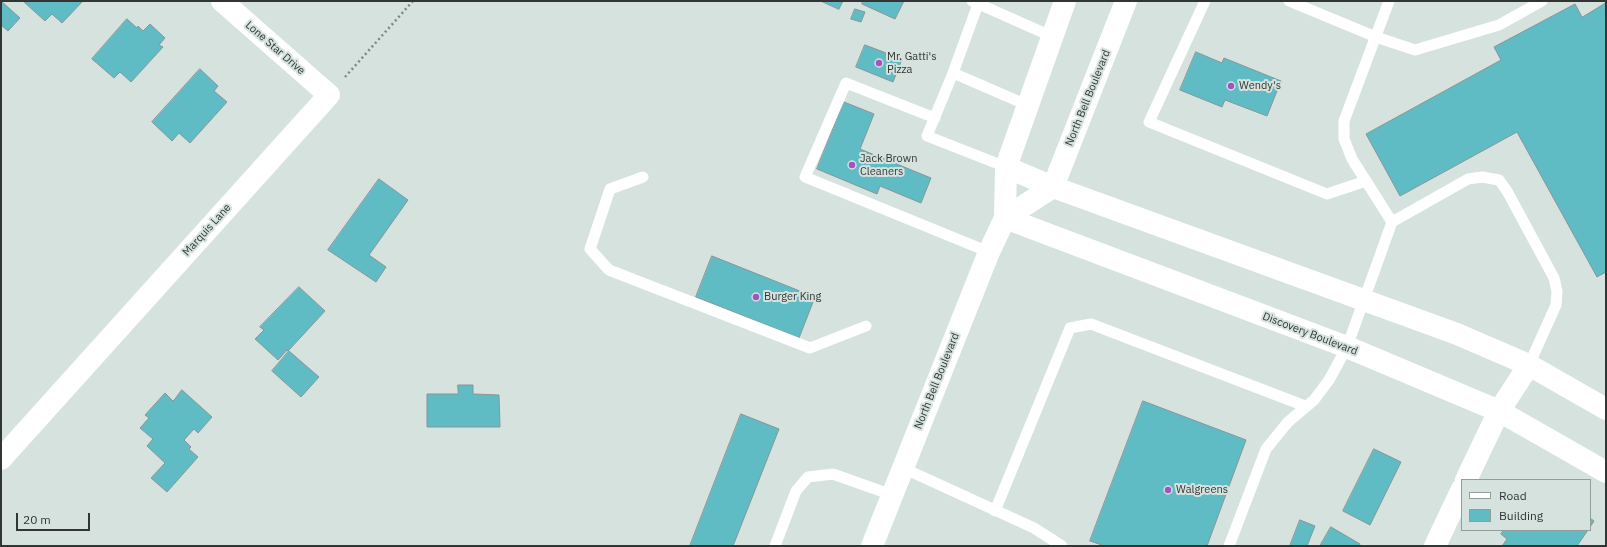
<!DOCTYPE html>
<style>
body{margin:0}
#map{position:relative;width:1607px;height:547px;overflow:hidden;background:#d5e2de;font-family:"IBM Plex Sans",sans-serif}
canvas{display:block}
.frame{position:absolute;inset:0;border:2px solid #313634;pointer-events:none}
.legend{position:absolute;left:1461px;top:479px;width:130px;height:52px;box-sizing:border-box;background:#d5e2de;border:1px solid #939d9a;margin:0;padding:5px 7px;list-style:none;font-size:12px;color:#313634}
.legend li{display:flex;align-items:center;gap:8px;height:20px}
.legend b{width:20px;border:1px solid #939d9a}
.scale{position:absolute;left:16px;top:513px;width:74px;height:18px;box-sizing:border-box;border:2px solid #313634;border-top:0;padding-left:5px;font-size:12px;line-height:14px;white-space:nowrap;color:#313634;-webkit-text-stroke:3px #d5e2de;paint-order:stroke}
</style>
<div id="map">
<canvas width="1607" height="547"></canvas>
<div class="frame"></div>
<ul class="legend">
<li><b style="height:5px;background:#fff"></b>Road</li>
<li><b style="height:11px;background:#5fbcc4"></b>Building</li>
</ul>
<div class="scale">20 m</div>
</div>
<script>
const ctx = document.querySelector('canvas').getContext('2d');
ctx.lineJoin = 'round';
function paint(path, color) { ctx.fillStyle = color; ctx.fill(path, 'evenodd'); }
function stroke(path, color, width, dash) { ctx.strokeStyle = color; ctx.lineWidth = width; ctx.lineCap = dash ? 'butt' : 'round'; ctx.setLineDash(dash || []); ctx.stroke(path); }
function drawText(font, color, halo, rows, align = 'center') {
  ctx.font = font + ' "IBM Plex Sans",sans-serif'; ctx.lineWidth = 4; ctx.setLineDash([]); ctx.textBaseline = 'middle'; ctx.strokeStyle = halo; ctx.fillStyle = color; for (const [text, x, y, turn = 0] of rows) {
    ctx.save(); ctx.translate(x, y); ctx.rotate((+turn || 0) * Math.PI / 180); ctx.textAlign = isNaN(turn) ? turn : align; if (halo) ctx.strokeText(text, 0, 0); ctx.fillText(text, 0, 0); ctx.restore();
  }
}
const building = new Path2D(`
 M1,1L20,18L8,31L1,25Z
 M83,1L62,23L52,14L45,21L24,2Z
 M821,1H843L839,9Z
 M863,1H904L895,19L862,4Z
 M1606,3V272L1597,277L1517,132L1400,196L1366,134L1501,60L1494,47L1575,4L1582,17Z
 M855,9L865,12L861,22L851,19Z
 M127,19L137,28L138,26L143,31L150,24L165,38L159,45L163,47L131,82L120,72L114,78L92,59Z
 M865,45L902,59L893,82L856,67Z
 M1196,52L1222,63L1224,58L1281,81L1267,116L1225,100L1222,107L1180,90Z
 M200,69L218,86L214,91L227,102L190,143L179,133L172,141L152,122Z
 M844,102L874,114L860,149L931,178L921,203L880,186L877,194L817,169Z
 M379,179L408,200L369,255L386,267L376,282L328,250Z
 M712,256L815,297L799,338L696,297Z
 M299,287L325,311L288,351L287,350L278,360L255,339L264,330L260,327Z
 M289,351L319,377L301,397L272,371Z
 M458,385H473V394L499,395L500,427H427V394H458Z
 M182,390L212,417L198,433L194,429L184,440L191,447L189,449L198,457L167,492L151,478L165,463L147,446L153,439L140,428L149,418L145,415L165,393L173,401Z
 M1143,401L1246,440L1207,546H1105L1090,541Z
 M741,414L779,429L733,546H690Z
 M1374,449L1401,462L1370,525L1343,511Z
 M1590,518L1594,521L1590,527Z
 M1300,520L1315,526L1307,546H1290Z
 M1331,527L1360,544L1359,546H1320Z
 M1504,530H1588L1577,546H1502L1507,539L1501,534Z`);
paint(building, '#5fbcc4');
stroke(building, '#889596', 1);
stroke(new Path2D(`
 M345,77L413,1`), '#7e8684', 2.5, [2, 3]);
stroke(new Path2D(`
 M972,1L1053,37
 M1205,1L1149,122L1327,194L1366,181
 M1289,1L1376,37L1415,50L1499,25L1542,1
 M978,4L953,73L1027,105
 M953,73L927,136L1006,167
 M935,118L846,83L805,177L989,252
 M643,177L610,189L590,249L609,270L810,348L866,326
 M1392,222L1468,179L1482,177L1499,180L1507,191L1554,278L1557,291L1556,305L1529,365
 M903,468L1034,528L1062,546
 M995,511L1070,328L1091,324L1305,406
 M775,546L796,491L808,477L833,474L892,495
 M1229,546L1266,449L1288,422L1314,400L1329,380L1347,347L1392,222L1352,159L1344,139V121L1389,1`), '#fff', 11);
stroke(new Path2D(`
 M1,459L329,95L222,1
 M1466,480L1499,411L1529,365
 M1435,546L1462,489`), '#fff', 22);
stroke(new Path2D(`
 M1006,167L1053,187L1457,334L1529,365L1606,409
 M1005,218L1347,347L1499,411L1606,472`), '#fff', 22);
stroke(new Path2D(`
 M1005,218L1053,187L1126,1
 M872,546L989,252L1005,218L1006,167L1065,1`), '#fff', 22);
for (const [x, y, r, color] of [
 [879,63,4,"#a553c3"],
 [1231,86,4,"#a553c3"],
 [852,165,4,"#a553c3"],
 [756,297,4,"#a553c3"],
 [1168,490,4,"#a553c3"]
]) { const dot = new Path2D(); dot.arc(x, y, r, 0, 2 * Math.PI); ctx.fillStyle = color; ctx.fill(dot); stroke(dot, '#d5e2de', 1.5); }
drawText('11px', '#313634', '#d5e2de', [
 ["Lone Star Drive",275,48,41],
 ["North Bell Boulevard",1088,98,-68],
 ["Marquis Lane",207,230,-48],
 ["Discovery Boulevard",1310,334,21],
 ["North Bell Boulevard",937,381,-68]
]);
drawText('11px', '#313634', '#d5e2de', [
 ["Mr. Gatti's",887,57],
 ["Pizza",887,70],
 ["Wendy's",1239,86],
 ["Jack Brown",860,159],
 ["Cleaners",860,172],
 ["Burger King",764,297],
 ["Walgreens",1176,490]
], 'left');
</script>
